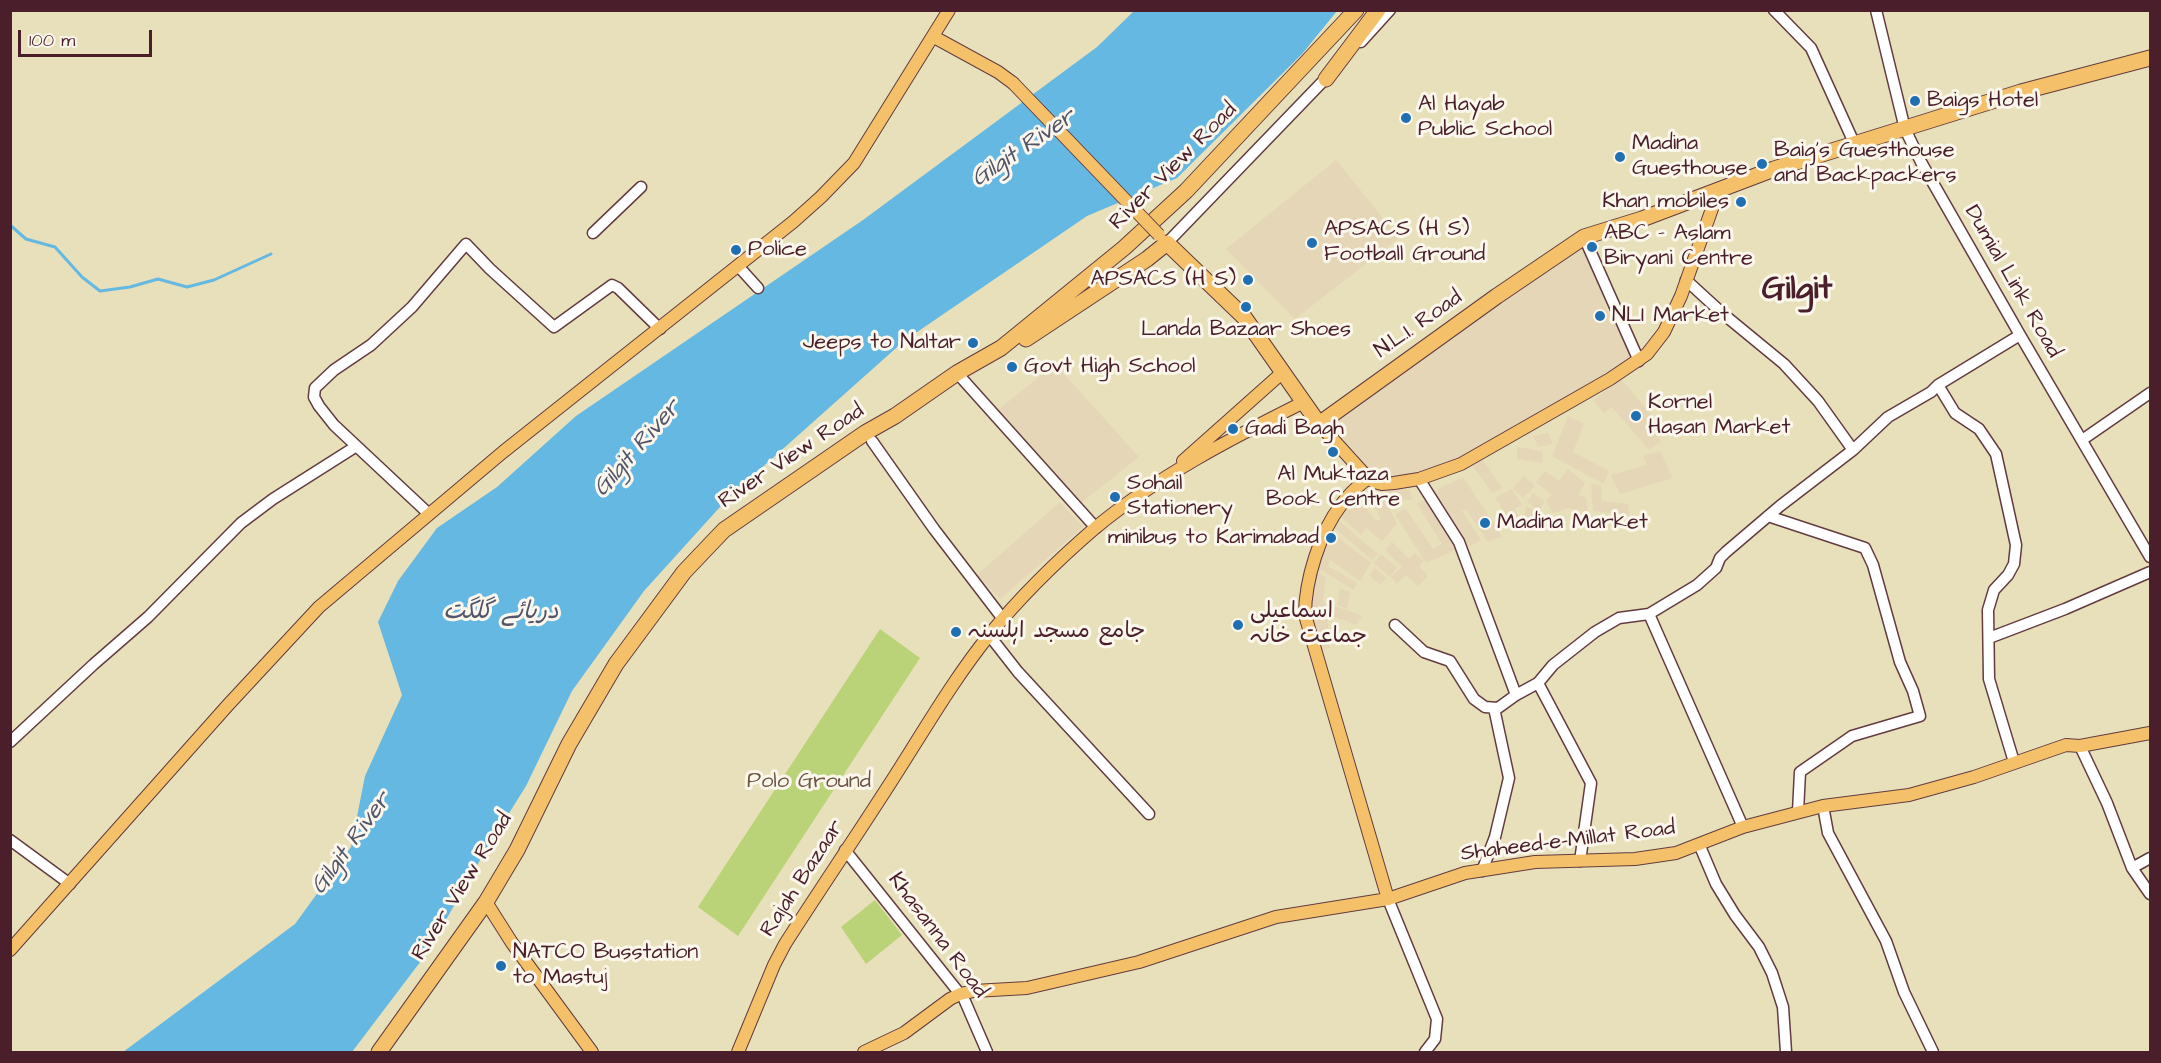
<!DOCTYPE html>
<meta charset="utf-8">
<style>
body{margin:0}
#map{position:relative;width:2161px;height:1063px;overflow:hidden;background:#e8e0ba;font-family:"Architects Daughter",sans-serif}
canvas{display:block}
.frame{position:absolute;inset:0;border:12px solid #4a1f2b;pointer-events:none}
.scale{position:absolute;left:18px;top:30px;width:134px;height:27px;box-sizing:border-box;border:3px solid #4a1f2b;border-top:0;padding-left:8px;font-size:18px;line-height:21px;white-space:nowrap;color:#4a1f2b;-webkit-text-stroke:4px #fbf7ec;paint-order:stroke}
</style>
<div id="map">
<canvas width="2161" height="1063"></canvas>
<div class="frame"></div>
<div class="scale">100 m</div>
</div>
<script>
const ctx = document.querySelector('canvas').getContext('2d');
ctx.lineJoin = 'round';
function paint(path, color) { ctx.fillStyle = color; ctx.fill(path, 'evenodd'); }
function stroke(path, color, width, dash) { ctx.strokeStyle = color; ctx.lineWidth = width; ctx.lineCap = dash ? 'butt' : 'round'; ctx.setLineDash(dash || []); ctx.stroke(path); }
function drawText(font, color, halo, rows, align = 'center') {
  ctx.font = font + ' "Architects Daughter","Playpen Sans Arabic",sans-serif'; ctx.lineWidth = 6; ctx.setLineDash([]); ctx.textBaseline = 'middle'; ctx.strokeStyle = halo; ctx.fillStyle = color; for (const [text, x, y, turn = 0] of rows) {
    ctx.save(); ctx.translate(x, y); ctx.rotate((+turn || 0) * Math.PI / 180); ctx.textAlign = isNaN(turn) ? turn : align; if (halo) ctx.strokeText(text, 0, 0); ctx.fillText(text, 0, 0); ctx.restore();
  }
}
paint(new Path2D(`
 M1336,160L1399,238L1295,319L1226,249Z
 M1584,237L1607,310L1639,361L1448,470L1382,484L1319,425Z
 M1055,364L1139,457L1076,507L993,414Z
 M1621,379L1655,419L1647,425L1661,441L1649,450L1612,407L1604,413L1593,400Z
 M1568,416L1584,424L1573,452L1609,471L1604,484L1552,456Z
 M1548,433L1553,444L1538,447L1533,436Z
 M1517,447L1542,451L1543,463L1517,459Z
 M1660,451L1673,478L1620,494L1611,475L1647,465L1643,456Z
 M1483,460L1502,488L1492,493L1473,466Z
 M1568,469L1585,483L1578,495L1586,498L1588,512L1569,508L1553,513L1546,500L1552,495L1536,482L1545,471L1559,481Z
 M1524,476L1535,486L1523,498L1513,488Z
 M1463,477L1502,536L1488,542L1466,509L1462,511L1481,540L1468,547L1432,492Z
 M1591,484L1601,485L1602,501L1628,504L1629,515L1593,511Z
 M1379,489L1397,524L1382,541L1366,528L1361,535L1341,517L1356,496L1376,521L1381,519L1365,492Z
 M1385,489L1410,490L1412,500L1387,499Z
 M1512,489L1522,505L1514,509L1524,523L1514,528L1495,498Z
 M1533,493L1545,501L1539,510L1527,502Z
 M1427,499L1458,549L1426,563L1395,514L1406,509L1433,549L1442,544L1417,504Z
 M1060,502L1083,527L1000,599L977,575Z
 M1526,507L1541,512L1539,522L1524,516Z
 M1337,519L1378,554L1372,560L1332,526Z
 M1331,532L1371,563L1360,581L1330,560L1328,566L1357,583L1354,590L1316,567Z
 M1392,542L1409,559L1415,553L1424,561L1419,566L1428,576L1418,586L1406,575L1397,584L1391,577L1402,567L1385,550Z
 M1381,554L1397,568L1390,577L1374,563Z
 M1375,568L1386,578L1380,585L1369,575Z
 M1317,572L1326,578L1323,602L1362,616L1356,625L1327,614L1330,648L1318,652L1310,604Z
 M1340,588L1350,592L1347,609L1337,605Z`), '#e4d6b7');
paint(new Path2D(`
 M880,629L920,658L738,936L698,907Z
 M875,900L902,935L866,964L841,927Z`), '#bad378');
paint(new Path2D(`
 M1134,11H1337L1302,54L1177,178L1087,216L904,341L729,497L644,591L572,691L526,786L483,855L427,953L352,1052H123L295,924L351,847L365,776L402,695L378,622L398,581L437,528L497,487L576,416L863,220L1097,47Z`), '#65b8e1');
stroke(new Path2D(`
 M10,225L26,239L55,247L82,277L100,291L130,287L158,279L187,287L214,280L271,254`), '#65b8e1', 3);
const minor = new Path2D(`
 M1774,10L1811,48L1855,145
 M1876,10L1905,129L1921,162L2020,335L2150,557
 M1361,42L1390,10
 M593,233L641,187
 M1584,237L1639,361
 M1167,243L1329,75
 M739,267L758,288
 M1686,280L1722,313L1784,364L1818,401L1853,450
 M957,373L1096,528
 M1938,385L1955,413L1979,429L1996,454L2016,545L2014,564L2008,575L1994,590L1988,610L1989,679L2014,762
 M2082,440L2150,393
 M872,441L934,529L1003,619
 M1419,479L1459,542L1516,695
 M429,514L334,425L319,406L314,397L315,388L334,370L371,345L412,307L466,244L490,269L554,327L612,285L618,288L660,329
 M1768,516L1865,548L1873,565L1900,662L1913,691L1920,716L1852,736L1800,772L1798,812
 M1649,614L1743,827
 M1395,625L1424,652L1450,661L1474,699L1485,707L1498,708L1516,695L1538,683L1553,665L1595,632L1619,618L1649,614L1697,585L1716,568L1720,558L1726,552L1780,506L1853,450L1888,417L1931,392L1938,385L2020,335
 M989,635L1018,672L1149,814
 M1989,638L2065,609L2150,572
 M1538,683L1591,783L1580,861
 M10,742L94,664L148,617L241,523L273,499L355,447
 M2080,746L2107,803L2132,868L2150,894
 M1823,806L1828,833L1886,941L1904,992L1933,1052
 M10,840L70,884
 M1699,844L1716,884L1735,915L1759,947L1772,973L1783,1007L1786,1052
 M845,850L964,999L987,1052
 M2132,868L2150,858
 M1482,871L1495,837L1509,778L1494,708
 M1388,899L1437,1019L1435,1039L1425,1052`);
const major = new Path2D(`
 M934,37L998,72L1013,83
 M1319,424L1368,478L1374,482L1382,484L1394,483L1419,479L1461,464L1610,379L1647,354L1664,332L1681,296L1719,189
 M1183,461L1283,372
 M1368,478C1358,486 1348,495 1341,505C1320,532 1305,580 1305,615L1388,899
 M486,902L512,943L592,1052
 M10,950L228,705L319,607L503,452L793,222L821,197L854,163L949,10
 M738,1052L774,965L785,944C819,891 855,838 889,785C922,734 952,681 990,634C1021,596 1058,560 1095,528C1158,476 1232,438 1304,402
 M864,1052L904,1033L950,999L960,994L974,991L1027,988L1139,962L1276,917L1388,899L1465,873L1535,862L1635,859L1676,853L1743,827L1823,806L1909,795L1974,777L2066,745L2080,746L2150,733`);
const highway = new Path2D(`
 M1326,79L1378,10
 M1026,339L1147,259L1167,243L1244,317L1319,424L1497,296L1584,237L1642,219L1774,169L2021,92L2150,58
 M379,1052L486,902L517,850L569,744L616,664L684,572L724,530L865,433L895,416L957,373L1001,348L1124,248L1186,191L1356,10`);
stroke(minor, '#623c40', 13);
stroke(major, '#623c40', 14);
stroke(highway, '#623c40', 17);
stroke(minor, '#fff', 10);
stroke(major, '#f4c16a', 12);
stroke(highway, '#f4c16a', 15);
const majorBridge = new Path2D(`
 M1013,83L1159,235`);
stroke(majorBridge, '#623c40', 14, []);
stroke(majorBridge, '#f4c16a', 12);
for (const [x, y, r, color] of [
 [1915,101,6,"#1f6fb2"],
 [1406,118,6,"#1f6fb2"],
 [1620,157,6,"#1f6fb2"],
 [1762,164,6,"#1f6fb2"],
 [1741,202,6,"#1f6fb2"],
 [1312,243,6,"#1f6fb2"],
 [1592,247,6,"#1f6fb2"],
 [736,250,6,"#1f6fb2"],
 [1248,280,6,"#1f6fb2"],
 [1246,307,6,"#1f6fb2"],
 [1600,316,6,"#1f6fb2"],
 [973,343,6,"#1f6fb2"],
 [1012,367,6,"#1f6fb2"],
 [1636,416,6,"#1f6fb2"],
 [1233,429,6,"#1f6fb2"],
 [1333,452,6,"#1f6fb2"],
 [1115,497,6,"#1f6fb2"],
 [1485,523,6,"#1f6fb2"],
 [1331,538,6,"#1f6fb2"],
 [1238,625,6,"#1f6fb2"],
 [956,632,6,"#1f6fb2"],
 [501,966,6,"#1f6fb2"]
]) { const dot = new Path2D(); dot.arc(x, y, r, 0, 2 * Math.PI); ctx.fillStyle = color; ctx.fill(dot); stroke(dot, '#fbf7ec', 2); }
drawText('22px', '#4a1f2b', '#fbf7ec', [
 ["Baigs Hotel",1927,101],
 ["Al Hayab",1418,105],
 ["Public School",1418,130],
 ["Madina",1632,144],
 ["Guesthouse",1632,169],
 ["Baig's Guesthouse",1774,151],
 ["and Backpackers",1774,176],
 ["Khan mobiles",1729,202,"right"],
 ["APSACS (H S)",1324,230],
 ["Football Ground",1324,255],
 ["ABC - Aslam",1604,234],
 ["Biryani Centre",1604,259],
 ["Police",748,250],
 ["APSACS (H S)",1236,280,"right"],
 ["NLI Market",1612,316],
 ["Landa Bazaar Shoes",1246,330,"center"],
 ["Jeeps to Naltar",961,343,"right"],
 ["Govt High School",1024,367],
 ["Kornel",1648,403],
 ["Hasan Market",1648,428],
 ["Gadi Bagh",1245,429],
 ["Al Muktaza",1333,475,"center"],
 ["Book Centre",1333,500,"center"],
 ["Sohail",1127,484],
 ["Stationery",1127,509],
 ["Madina Market",1497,523],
 ["minibus to Karimabad",1319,538,"right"],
 ["اسماعیلی",1250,612],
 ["جماعت خانہ",1250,637],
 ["جامع مسجد اہلسنہ",968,632],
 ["NATCO Busstation",513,953],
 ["to Mastuj",513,978]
], 'left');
drawText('22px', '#4a1f2b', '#fbf7ec', [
 ["River View Road",1174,167,-45],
 ["Dumial Link Road",2012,282,60],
 ["N.L.I. Road",1419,325,-35],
 ["River View Road",792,457,-34],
 ["Shaheed-e-Millat Road",1568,842,-7],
 ["Rajah Bazaar",803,879,-57],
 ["River View Road",463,887,-58],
 ["Khasanna Road",937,936,53]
]);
drawText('22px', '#6c5542', '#fbf7ec', [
 ["Polo Ground",809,782]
]);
drawText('italic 24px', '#53556b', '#fbf7ec', [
 ["Gilgit River",1024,149,-34],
 ["Gilgit River",638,449,-49],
 ["دریائے گلگت",501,613],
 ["Gilgit River",352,844,-54]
]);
drawText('bold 34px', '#4a1f2b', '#fbf7ec', [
 ["Gilgit",1797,291]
]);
</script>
